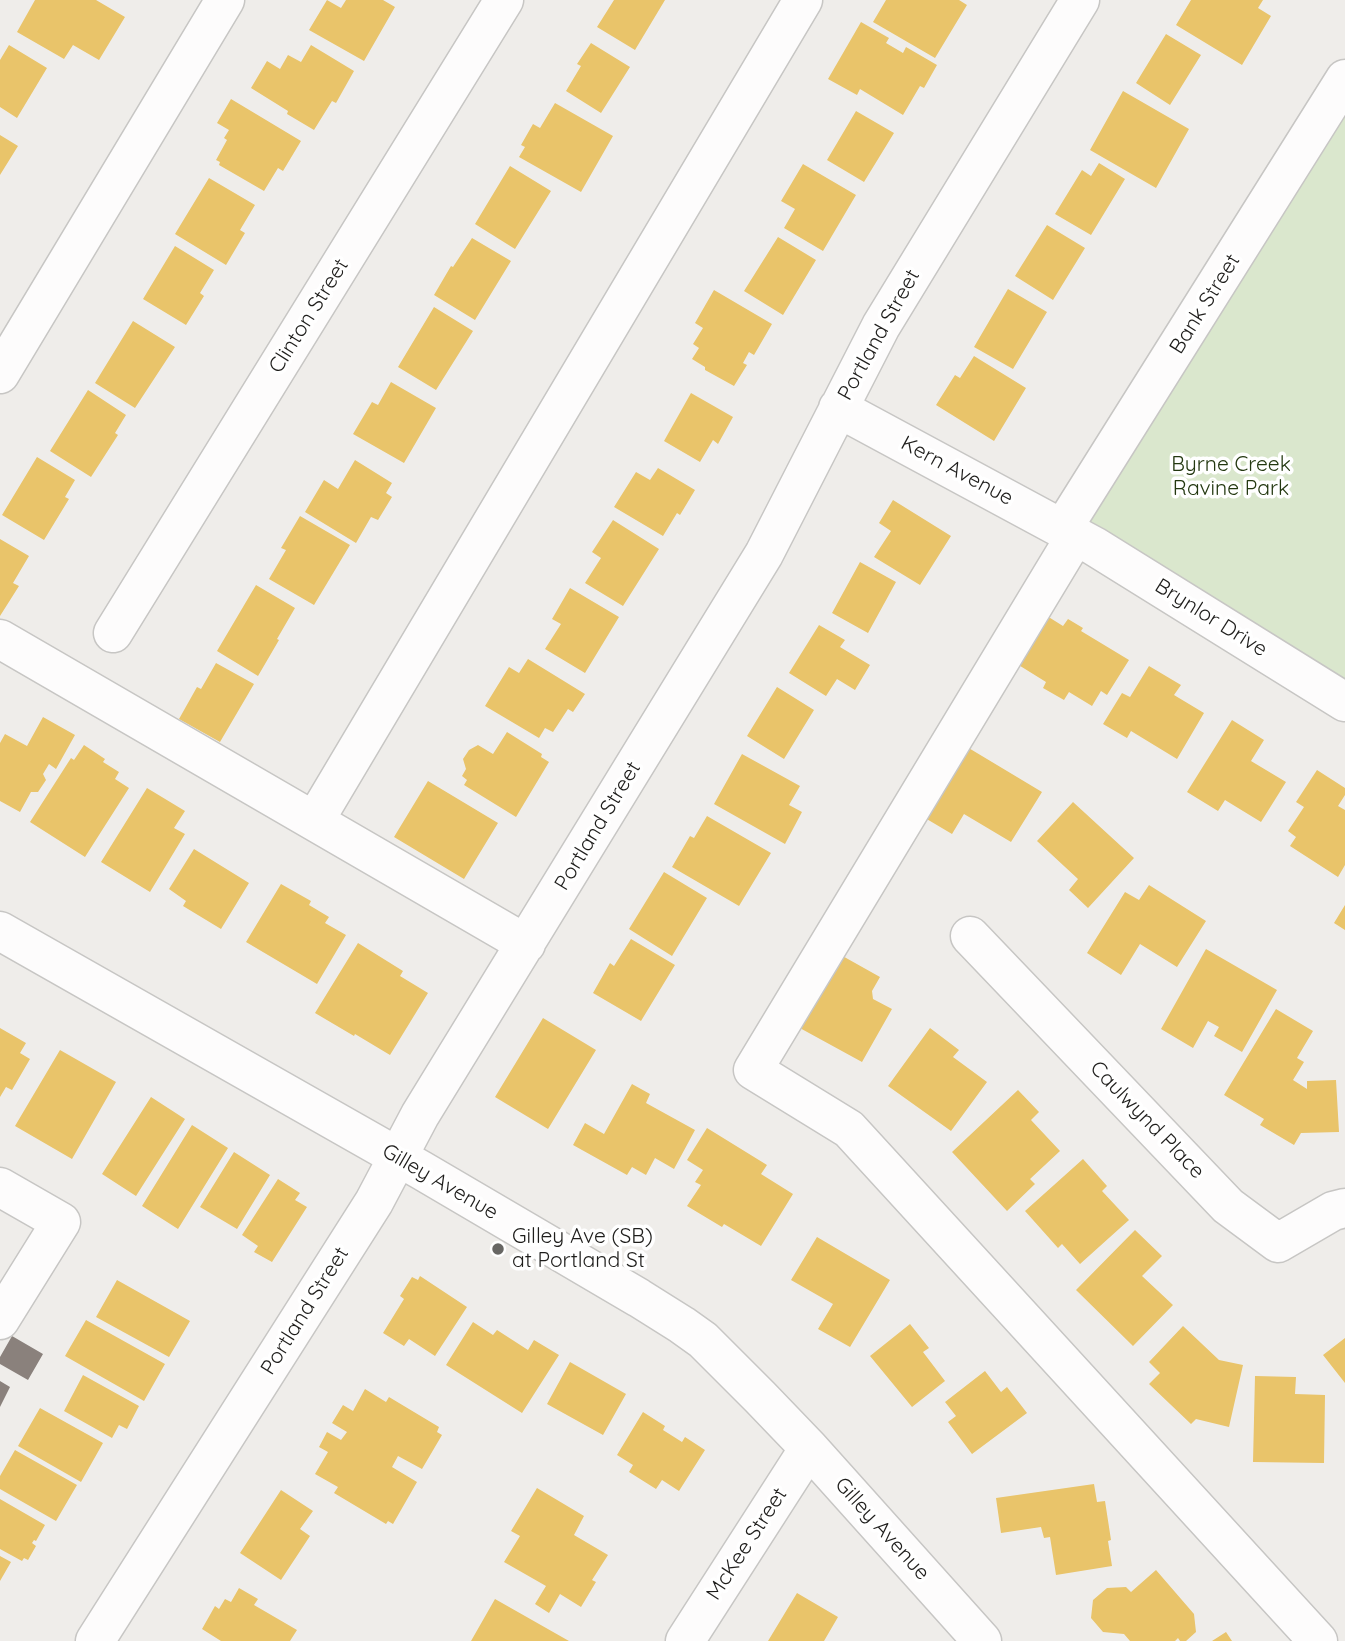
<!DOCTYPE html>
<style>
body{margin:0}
canvas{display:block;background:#efedea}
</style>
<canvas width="1345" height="1641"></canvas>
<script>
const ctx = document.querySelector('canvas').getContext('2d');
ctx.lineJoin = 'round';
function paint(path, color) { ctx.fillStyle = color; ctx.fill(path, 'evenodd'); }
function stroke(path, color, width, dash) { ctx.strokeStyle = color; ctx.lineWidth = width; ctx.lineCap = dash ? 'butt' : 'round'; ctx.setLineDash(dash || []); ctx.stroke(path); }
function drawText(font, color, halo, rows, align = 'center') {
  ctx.font = font + ' Quicksand,sans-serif'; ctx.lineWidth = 7; ctx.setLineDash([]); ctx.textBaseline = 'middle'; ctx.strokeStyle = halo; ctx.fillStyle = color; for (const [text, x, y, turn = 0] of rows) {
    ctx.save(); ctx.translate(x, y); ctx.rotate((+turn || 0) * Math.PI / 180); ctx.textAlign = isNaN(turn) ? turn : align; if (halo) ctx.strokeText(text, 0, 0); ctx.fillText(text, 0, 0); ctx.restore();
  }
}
paint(new Path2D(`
 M1345,79V680L1073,513Z`), '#dae7cd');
paint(new Path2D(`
 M35,0H96L125,17L99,60L73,45L64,59L17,32Z
 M327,0L341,8L346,0H383L395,7L364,61L309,30Z
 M614,0H665L635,50L597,27Z
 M886,0H959L967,5L935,58L873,22Z
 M1191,0H1263L1258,8L1271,16L1242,65L1176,25Z
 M861,22L889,38L886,43L903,53L906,47L937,65L924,88L920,86L903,115L860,89L857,95L828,79Z
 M1166,34L1201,55L1170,105L1136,83Z
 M591,43L630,67L601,113L566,91L581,66L577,64Z
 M9,45L47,68L17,118L0,107V60Z
 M311,45L354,71L336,103L332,101L314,130L287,114L288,111L251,88L267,61L280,69L288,55L301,62Z
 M1123,91L1189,129L1156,188L1090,150Z
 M231,99L301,141L283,171L278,168L264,191L219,165L220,162L216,160L227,140L224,138L229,130L217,123Z
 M555,103L613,136L581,192L519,157L525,147L521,145L533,124L540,128Z
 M856,111L894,133L864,182L827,160Z
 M0,135L18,146L0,175Z
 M1099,163L1125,179L1091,235L1055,214L1082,170L1091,176Z
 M803,164L856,195L823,251L784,228L795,209L781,201Z
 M510,166L551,191L515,249L475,224Z
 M209,178L255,205L240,230L245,233L226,265L175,234Z
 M1047,225L1085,248L1053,300L1015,276Z
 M778,237L816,260L783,315L744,291Z
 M472,238L511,261L475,320L434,295L451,266L453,267Z
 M175,246L214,270L200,293L204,296L186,325L143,299Z
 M1008,289L1047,312L1013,369L974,347Z
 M714,290L772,324L754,355L749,352L743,363L747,365L734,386L705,370V367L692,359L699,348L693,344L703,328L695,323Z
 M434,307L473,331L436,390L398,367Z
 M133,321L175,347L135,408L95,383Z
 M974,356L1026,388L994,441L936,405L955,375L960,378Z
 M391,382L436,408L404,463L353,434L372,402L378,405Z
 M88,390L126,415L115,433L118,435L91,477L50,451Z
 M691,393L733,417L718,444L713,440L700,462L664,441Z
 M37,457L75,480L65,497L69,499L44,540L2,515Z
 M355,460L392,483L386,493L392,497L378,520L371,517L356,543L305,512L324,480L338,489Z
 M658,468L695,490L680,515L677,513L663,536L614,507L636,472L650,480Z
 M893,500L951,536L920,585L874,557L891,531L879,523Z
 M300,516L350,545L314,605L269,579L286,550L281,548Z
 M613,520L659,549L623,606L585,583L601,558L592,552Z
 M0,539L29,556L13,583L19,586L0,616Z
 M860,562L896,582L868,633L832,613Z
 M256,585L295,608L277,639L279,640L258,676L217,651Z
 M570,588L619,617L585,673L545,649L561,624L552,619Z
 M1047,616L1063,626L1068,619L1083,628L1081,631L1129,660L1107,695L1101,691L1092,706L1069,692L1064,700L1043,688L1046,682L1017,664Z
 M819,625L845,640L840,647L870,665L855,690L837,679L826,696L789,673Z
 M528,659L585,694L573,712L568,709L553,732L545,728L539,738L485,706L509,667L519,673Z
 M216,663L254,684L220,742L179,719L197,687L201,689Z
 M1149,666L1181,685L1174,695L1204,713L1177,759L1131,731L1127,738L1103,724L1122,693L1130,697Z
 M777,687L814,710L784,759L747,736Z
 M43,717L75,735L56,769L49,764L43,774L46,780L38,792H31L20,812L0,801V743L5,734L27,746Z
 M1232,720L1264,740L1251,761L1286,782L1261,822L1225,800L1218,811L1187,792Z
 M507,732L542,754L541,757L549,762L516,817L464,785L467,780L462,776L466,769L463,759L469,750L478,745L493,754Z
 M84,745L105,759L103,762L119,772L115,779L129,788L85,857L30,822L71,758L74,760Z
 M967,747L1042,792L1011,842L964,814L952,834L925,818Z
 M742,754L800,786L789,805L802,812L785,844L714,804Z
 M1317,770L1345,788V795L1338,806L1345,810V865L1338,877L1290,846L1296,837L1288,831L1304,807L1296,802Z
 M428,781L498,823L464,879L394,837Z
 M147,788L185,811L174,828L185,834L150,892L101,862Z
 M1073,802L1134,858L1088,908L1069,890L1078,879L1037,841Z
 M707,816L771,853L739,906L672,867L690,836L694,838Z
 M194,849L249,883L221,929L183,906L186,901L169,889Z
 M664,872L707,898L672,956L629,929Z
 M281,884L311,901L309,905L329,917L325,923L346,935L317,984L246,942Z
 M1149,885L1206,921L1177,967L1140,944L1121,975L1087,953L1125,892L1139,900Z
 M1345,905V930L1334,923Z
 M631,939L675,965L641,1021L593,993L610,963L614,966Z
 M358,943L403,971L400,976L428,993L390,1055L355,1034L354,1036L315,1013Z
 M1206,949L1277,990L1242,1052L1214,1036L1219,1027L1208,1021L1193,1048L1161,1029Z
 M839,954L880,977L872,991L873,999L892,1009L862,1062L798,1027Z
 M1276,1009L1313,1031L1297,1058L1304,1062L1293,1080L1307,1089V1081L1336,1080L1339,1132L1301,1133L1294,1145L1260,1125L1264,1119L1224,1095Z
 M543,1018L596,1050L548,1129L495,1097Z
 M0,1028L26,1043L20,1053L30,1059L12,1090L6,1087L0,1097Z
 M930,1028L959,1050L953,1057L987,1082L951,1131L888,1086Z
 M60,1050L116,1082L72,1159L15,1126Z
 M632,1084L650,1094L646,1103L695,1130L674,1169L655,1158L646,1175L632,1167L627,1175L573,1145L585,1123L604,1134Z
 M1018,1090L1039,1112L1031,1120L1060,1151L1030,1179L1035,1184L1007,1211L952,1152Z
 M151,1097L185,1119L136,1196L102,1174Z
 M192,1125L228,1148L178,1229L142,1206Z
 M707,1128L767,1165L761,1174L793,1194L761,1246L724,1224L722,1227L687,1206L701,1185L695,1182L703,1170L687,1160Z
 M234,1152L270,1175L237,1229L200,1207Z
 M1083,1159L1107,1186L1102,1191L1129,1220L1080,1264L1062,1244L1058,1248L1025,1211Z
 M278,1179L300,1193L295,1200L307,1207L272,1262L254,1252L258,1246L242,1235Z
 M1135,1230L1162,1256L1142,1276L1173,1305L1133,1346L1076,1290Z
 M817,1237L890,1280L850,1347L818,1329L833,1304L791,1280Z
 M420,1276L467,1307L435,1356L409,1339L404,1346L383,1333L404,1299L400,1296L412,1277L418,1280Z
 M117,1280L190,1321L169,1357L96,1317Z
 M86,1320L165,1364L144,1401L65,1356Z
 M473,1322L493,1335L497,1330L528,1350L534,1340L559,1355L522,1413L446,1365Z
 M910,1324L929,1348L923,1352L945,1381L912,1407L870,1356Z
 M1183,1326L1219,1360L1243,1365L1229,1427L1196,1419L1191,1424L1149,1384L1160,1373L1149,1362Z
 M1345,1338V1383L1323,1355Z
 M570,1362L626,1394L603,1435L547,1404Z
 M985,1371L1001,1392L1007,1387L1027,1413L972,1454L948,1422L956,1416L945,1402Z
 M83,1375L139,1406L127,1429L119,1425L112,1438L64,1411Z
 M1255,1376L1296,1377L1295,1394L1325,1395L1324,1463L1253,1462Z
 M365,1389L386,1402L389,1397L439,1427L437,1432L442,1435L422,1469L398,1456L392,1467L417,1482L393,1524L388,1521L386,1524L334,1493L338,1487L315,1474L328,1452L319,1447L327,1432L341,1440L347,1432L332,1423L343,1405L353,1411Z
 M40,1408L103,1443L81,1482L18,1446Z
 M643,1412L665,1426L663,1430L682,1442L685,1437L705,1450L679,1491L662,1480L656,1489L629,1472L633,1465L617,1455Z
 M15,1450L77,1485L56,1521L0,1489V1476Z
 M1094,1484L1097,1502L1105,1501L1111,1540L1108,1541L1112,1566L1056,1575L1050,1537L1044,1538L1041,1527L1001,1533L996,1498Z
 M537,1488L584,1516L574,1535L608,1555L592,1580L596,1582L581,1607L560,1594L549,1613L535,1604L546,1586L504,1562L520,1536L511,1531Z
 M281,1490L313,1511L300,1529L310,1536L281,1580L240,1553Z
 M0,1499L45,1525L36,1541L34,1540L32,1543L36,1546L28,1560L24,1558L22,1561L0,1549Z
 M0,1556L11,1562L0,1581Z
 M1156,1570L1194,1614L1196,1632L1186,1641H1180L1178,1638L1175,1641H1130L1124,1634L1103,1632L1091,1618L1093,1600L1107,1588L1126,1587L1131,1592Z
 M239,1588L258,1599L254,1605L297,1630L290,1641H221L202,1629L215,1606L219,1609L225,1599L231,1602Z
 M797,1593L838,1617L824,1641H768Z
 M495,1599L569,1641H471Z
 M1226,1632L1232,1641H1212Z`), '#e9c46a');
paint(new Path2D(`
 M12,1336L43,1354L28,1380L0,1364V1357Z
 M0,1381L10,1387L0,1407Z`), '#8a817c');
const minor = new Path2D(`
 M0,374L225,0
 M838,408L1094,546L1345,702
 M1063,528L1345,79
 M1076,535L753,1070L849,1129L1318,1641
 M113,633L504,0
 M0,639L526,944
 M315,820L803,0
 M0,931L421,1170L639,1298L682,1325L703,1340L760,1397L809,1448L982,1641
 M970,936L1228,1206L1278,1243L1333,1211L1345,1208
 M0,1187L61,1222L0,1320
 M95,1641L374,1202L420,1115L764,554L881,326L1080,0
 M685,1641L809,1448`);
stroke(minor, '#c7c6c4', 41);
stroke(minor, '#fdfcfc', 38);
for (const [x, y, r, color] of [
 [498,1249,7,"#676663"]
]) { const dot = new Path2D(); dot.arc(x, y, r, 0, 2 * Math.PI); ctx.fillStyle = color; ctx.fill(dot); stroke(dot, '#fff', 2.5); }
drawText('21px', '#1e1d1b', '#fff', [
 ["Bank Street",1205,304,-58],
 ["Clinton Street",309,316,-58],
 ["Portland Street",879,335,-61],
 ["Kern Avenue",957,471,28],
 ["Brynlor Drive",1211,618,32],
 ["Portland Street",598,826,-59],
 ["Caulwynd Place",1147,1120,46],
 ["Gilley Avenue",440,1182,30],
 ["Portland Street",305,1311,-58],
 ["Gilley Avenue",882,1529,48],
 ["McKee Street",747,1544,-57]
]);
drawText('21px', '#233810', '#fff', [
 ["Byrne Creek",1231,465],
 ["Ravine Park",1231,489]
]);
drawText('21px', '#1e1d1b', '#fff', [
 ["Gilley Ave (SB)",512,1237],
 ["at Portland St",512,1261]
], 'left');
</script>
